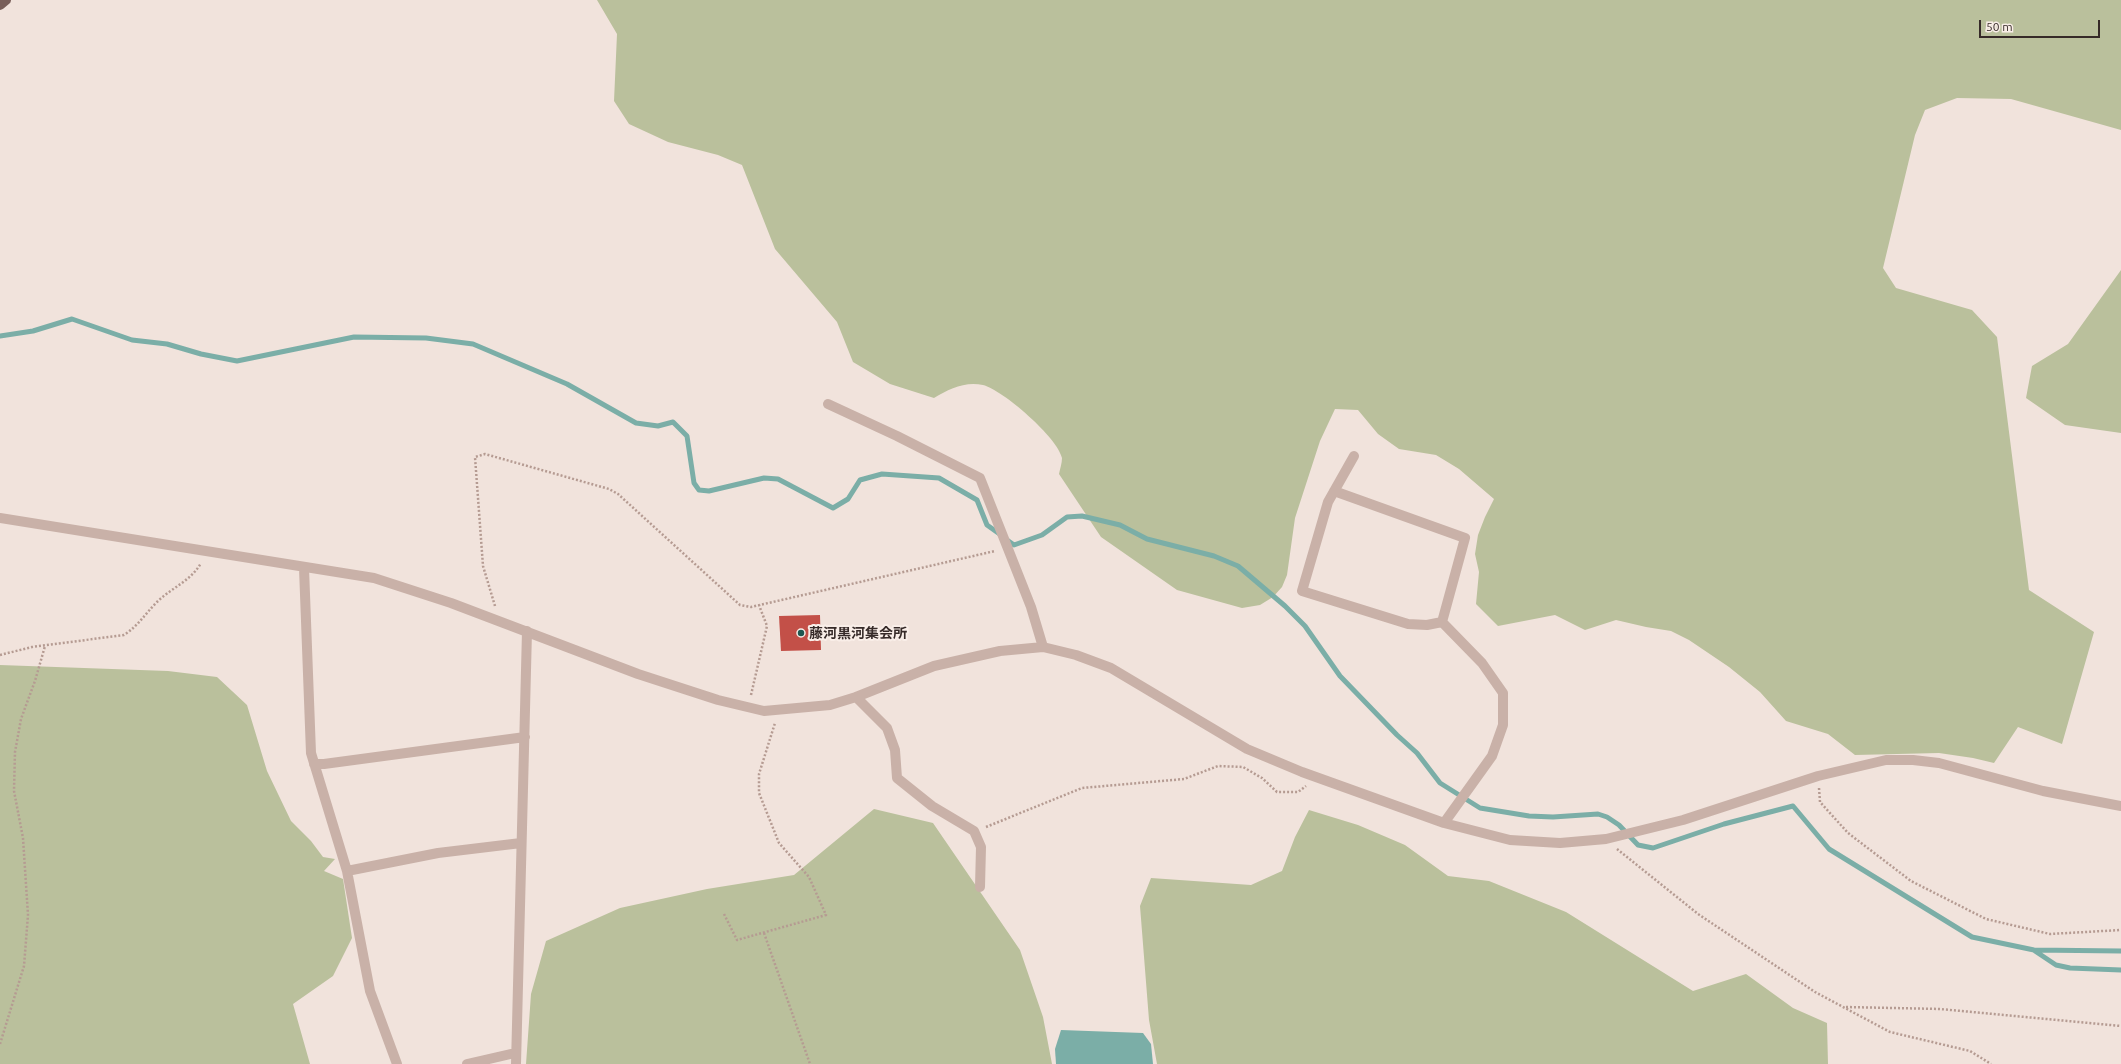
<!DOCTYPE html>
<meta charset="utf-8">
<style>
body{margin:0}
#map{position:relative;width:2121px;height:1064px;overflow:hidden;background:#f1e3dc;font-family:Ubuntu,sans-serif}
canvas{display:block}
.scale{position:absolute;left:1979px;top:20px;width:121px;height:18px;box-sizing:border-box;border:2px solid #362a28;border-top:0;padding-left:5px;font-size:12px;line-height:14px;white-space:nowrap;color:#362a28;-webkit-text-stroke:3px #f9eee8;paint-order:stroke}
</style>
<div id="map">
<canvas width="2121" height="1064"></canvas>
<div class="scale">50 m</div>
</div>
<script>
const ctx = document.querySelector('canvas').getContext('2d');
ctx.lineJoin = 'round';
function paint(path, color) { ctx.fillStyle = color; ctx.fill(path, 'evenodd'); }
function stroke(path, color, width, dash) { ctx.strokeStyle = color; ctx.lineWidth = width; ctx.lineCap = dash ? 'butt' : 'round'; ctx.setLineDash(dash || []); ctx.stroke(path); }
function drawText(font, color, halo, rows, align = 'center') {
  ctx.font = font + ' Ubuntu,"Noto Sans JP",sans-serif'; ctx.lineWidth = 4; ctx.setLineDash([]); ctx.textBaseline = 'middle'; ctx.strokeStyle = halo; ctx.fillStyle = color; for (const [text, x, y, turn = 0] of rows) {
    ctx.save(); ctx.translate(x, y); ctx.rotate((+turn || 0) * Math.PI / 180); ctx.textAlign = isNaN(turn) ? turn : align; if (halo) ctx.strokeText(text, 0, 0); ctx.fillText(text, 0, 0); ctx.restore();
  }
}
paint(new Path2D(`
 M597,0H2121V130L2011,99L1957,98L1925,110L1915,135L1883,268L1896,288L1972,310L1997,337L2029,590L2094,632L2062,744L2018,727L1994,763L1973,758L1939,753L1855,755L1828,734L1786,721L1760,692L1729,667L1689,640L1671,631L1646,627L1616,620L1585,630L1555,615L1498,626L1476,604L1479,572L1475,554L1478,535L1485,517L1494,499L1459,469L1436,455L1399,449L1378,434L1358,410L1335,409L1320,441L1295,518L1287,575L1282,587L1273,597L1260,605L1242,608L1177,590L1101,537L1059,474C1060,469 1062,463 1062,458C1058,438 1003,390 983,385C965,381 949,389 934,398L890,384L853,362L837,322L775,249L742,165L718,155L668,142L629,124L614,101L617,34Z
 M2121,270V433L2065,425L2026,398L2032,366L2068,344Z
 M0,665L168,671L217,677L247,705L267,771L291,821L311,841L323,857L335,859L324,871L343,879L352,938L333,976L293,1004L310,1064H0Z
 M874,809L933,823L1020,950L1043,1017L1052,1064H526L531,994L546,941L620,908L707,889L794,875Z
 M1309,810L1358,825L1405,845L1448,876L1489,881L1566,912L1693,991L1746,974L1793,1008L1827,1023L1828,1064H1157L1149,1020L1140,906L1151,878L1251,885L1282,871L1295,837Z`), '#bac09c');
paint(new Path2D(`
 M1061,1030L1143,1033L1151,1044L1153,1064H1056L1055,1049Z`), '#7baea7');
stroke(new Path2D(`
 M0,336L33,331L72,319L132,340L167,344L201,354L237,361L354,337L426,338L473,344L567,384L636,423L658,426L673,422L687,436L694,483L699,490L709,491L764,478L778,479L833,508L848,499L860,480L882,474L939,478L977,500L987,525L1001,535
 M1007,540L1014,545L1042,535L1067,517L1082,516L1120,525L1147,539L1214,556L1238,566L1285,606L1305,626L1340,676L1397,735L1417,753L1440,783L1480,808L1529,816L1553,817L1598,814L1607,817L1619,825L1638,845L1653,848L1724,824L1793,806L1829,849L1972,937L2034,950L2121,951
 M2035,951L2056,965L2070,968L2121,970`), '#7baea7', 5);
paint(new Path2D(`
 M820,615L821,650L781,651L779,616Z`), '#c35048');
stroke(new Path2D(`
 M495,606L483,566L475,457L485,454L609,489L618,494L740,605L751,607L995,551
 M0,655L32,647L124,635C138,626 145,614 157,602C171,588 191,581 201,563
 M751,695L767,626L759,605
 M1819,788L1820,802L1848,833L1911,881L1986,919L2050,934L2121,930
 M986,827L1082,788L1184,779L1218,766L1243,767L1262,778L1277,792H1298L1306,786
 M1617,849L1698,914L1815,992L1890,1032L1970,1051L1991,1064
 M724,914L737,940L826,915L809,877L779,843L759,793V774L775,723
 M764,933L810,1064
 M1846,1007L1940,1009L2121,1026
 M0,1044L24,966L28,915L23,838L14,791L15,752L21,719L35,681L45,646`), '#b59b92', 2.5, [2, 2]);
stroke(new Path2D(`
 M828,404L897,436L980,478L1031,607L1043,647
 M1354,456L1328,502L1302,591L1408,624L1427,625L1442,622L1482,663L1503,693V725L1492,756L1444,823
 M1334,491L1465,538L1442,622
 M0,518L374,578L451,603L638,674L718,700L764,711L830,705L856,697L934,666L1000,651L1043,647L1076,655L1111,668L1247,749L1302,772L1444,823L1510,840L1560,843L1606,839L1683,820L1818,776L1886,760H1913L1939,763L2043,791L2121,806
 M304,568L311,753L347,871L370,991L397,1064
 M856,697L887,728L895,750L897,778L932,806L974,831L981,847L980,887
 M314,764H324L525,737
 M347,871L438,853L521,843
 M467,1064L515,1053
 M516,1064L527,631`), '#c9b1a8', 10);
stroke(new Path2D(`
 M0,5L6,0`), '#785e59', 10);
for (const [x, y, r, color] of [
 [801,633,4,"#1e5750"]
]) { const dot = new Path2D(); dot.arc(x, y, r, 0, 2 * Math.PI); ctx.fillStyle = color; ctx.fill(dot); stroke(dot, '#f9eee8', 1.5); }
drawText('bold 14px', '#362a28', '#f9eee8', [
 ["藤河黒河集会所",809,633]
], 'left');
</script>
